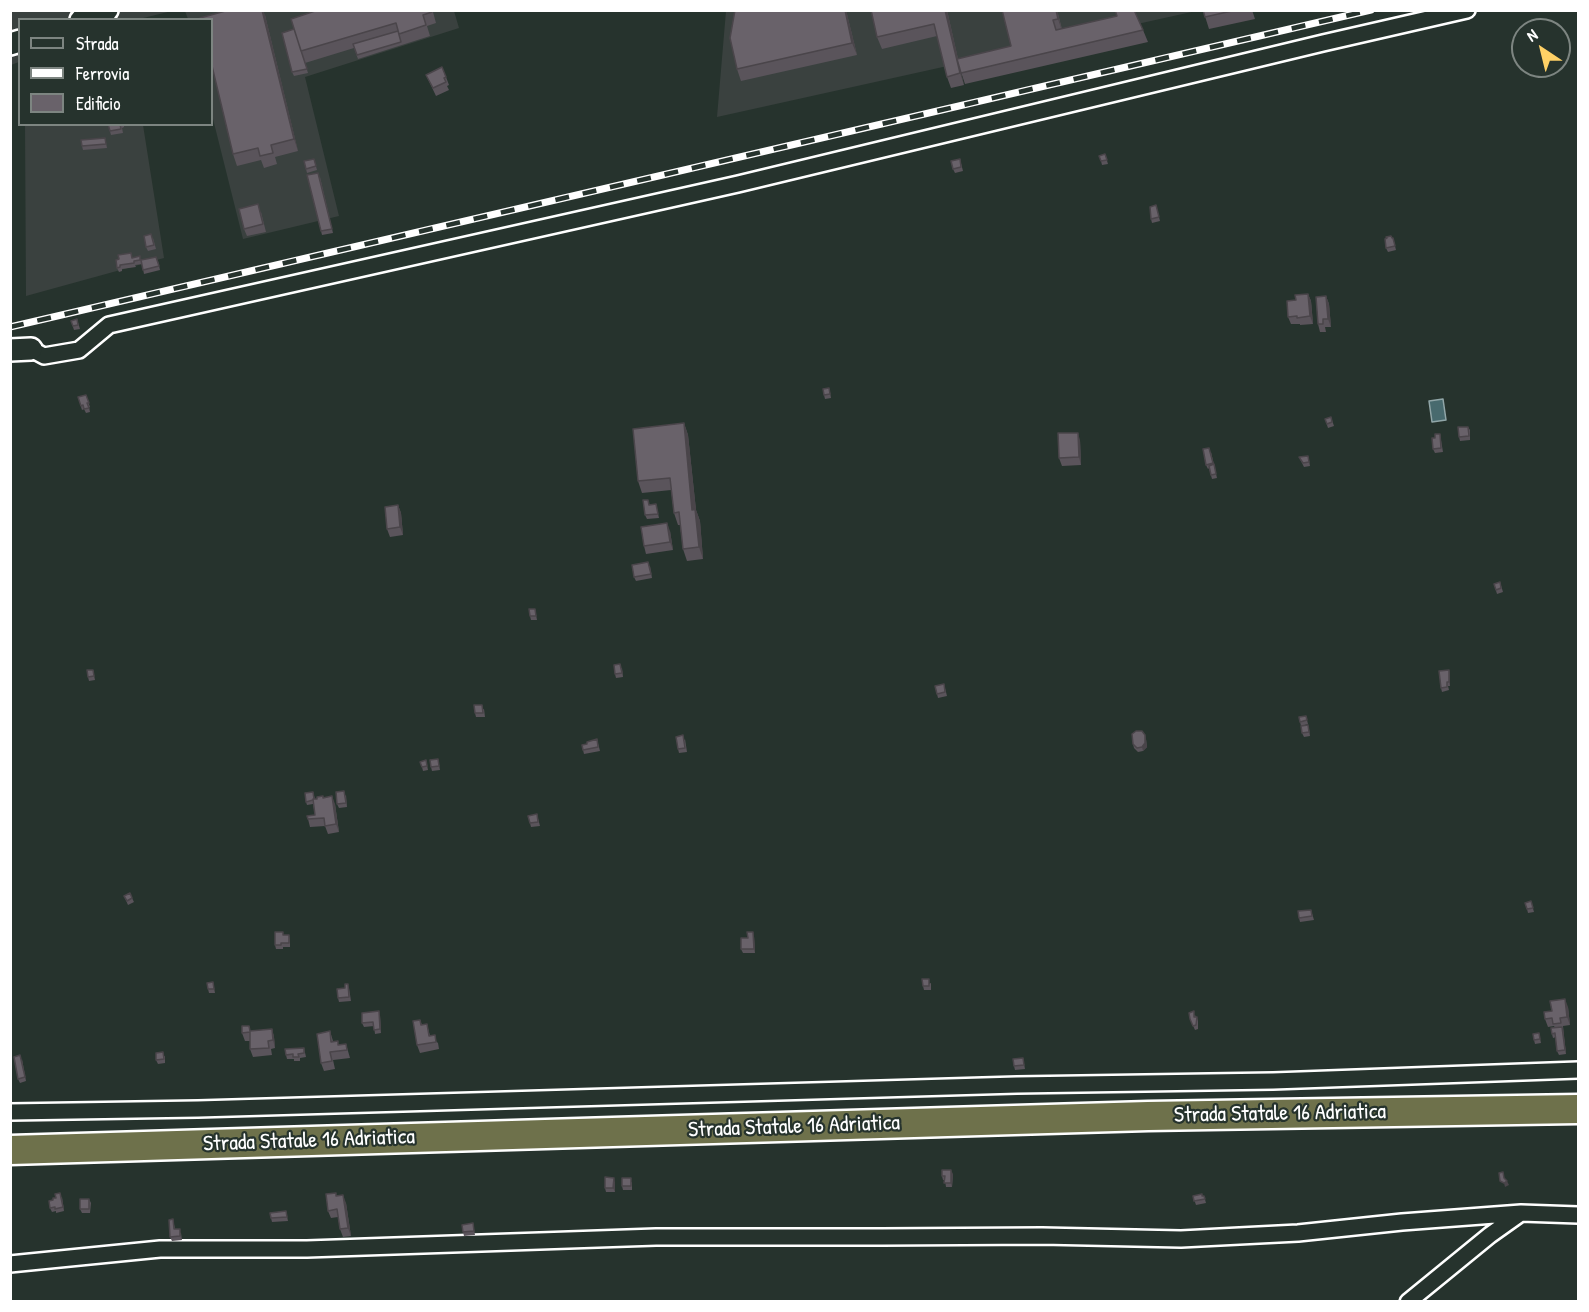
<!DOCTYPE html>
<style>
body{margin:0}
#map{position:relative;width:1589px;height:1312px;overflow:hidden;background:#26332d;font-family:"Patrick Hand",sans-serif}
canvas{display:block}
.frame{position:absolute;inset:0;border:12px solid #fff;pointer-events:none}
.legend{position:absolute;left:18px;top:18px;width:195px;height:108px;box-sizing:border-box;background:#26332d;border:2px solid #7d8581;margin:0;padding:8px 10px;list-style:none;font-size:18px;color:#fff}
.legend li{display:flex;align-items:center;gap:12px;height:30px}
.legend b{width:30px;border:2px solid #7d8581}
.north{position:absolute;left:1511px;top:18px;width:60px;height:60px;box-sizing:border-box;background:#26332d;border:2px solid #7d8581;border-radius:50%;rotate:325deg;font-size:16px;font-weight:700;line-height:24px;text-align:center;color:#fff}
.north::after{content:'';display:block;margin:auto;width:21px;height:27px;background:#ffd166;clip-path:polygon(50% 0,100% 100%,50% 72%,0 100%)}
</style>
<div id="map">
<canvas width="1589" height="1312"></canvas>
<div class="frame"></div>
<ul class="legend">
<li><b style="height:8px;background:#26332d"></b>Strada</li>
<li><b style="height:8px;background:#fff"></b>Ferrovia</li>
<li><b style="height:16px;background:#69626a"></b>Edificio</li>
</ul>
<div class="north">N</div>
</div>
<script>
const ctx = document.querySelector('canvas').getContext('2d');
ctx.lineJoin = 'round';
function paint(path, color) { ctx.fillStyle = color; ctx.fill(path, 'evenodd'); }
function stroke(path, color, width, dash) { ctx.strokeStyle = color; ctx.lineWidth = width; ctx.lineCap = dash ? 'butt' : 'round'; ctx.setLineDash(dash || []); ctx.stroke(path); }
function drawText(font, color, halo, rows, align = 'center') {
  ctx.font = font + ' "Patrick Hand",sans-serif'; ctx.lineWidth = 4.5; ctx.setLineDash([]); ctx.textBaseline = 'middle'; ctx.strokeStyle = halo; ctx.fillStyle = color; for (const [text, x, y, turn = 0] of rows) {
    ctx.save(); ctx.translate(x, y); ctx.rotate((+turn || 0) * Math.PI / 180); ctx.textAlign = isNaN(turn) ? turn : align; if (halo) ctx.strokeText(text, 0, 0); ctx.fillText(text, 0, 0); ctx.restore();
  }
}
paint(new Path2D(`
 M10,11H172L135,20H20L19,62L11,65Z
 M185,11H454L459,28L305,77L339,216L243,239L212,115V20L188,19Z
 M726,11H1196L717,117Z
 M25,125H143L164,258L26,296Z`), '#3a413f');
const water = new Path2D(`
 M1443,399L1446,420L1432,422L1429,401Z`);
paint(water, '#486a6e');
stroke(water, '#91a6a8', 1.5);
const street = new Path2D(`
 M31,349L44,356L79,350L109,325L738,184L1323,43L1467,10
 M10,1112L198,1109L1017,1085L1273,1081L1578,1070
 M10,1264L160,1249H307L656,1237H882L1042,1236L1181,1239L1298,1233L1402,1222L1521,1213
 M1408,1302L1490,1235L1521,1213L1578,1215`);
const secondary = new Path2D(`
 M81,20L107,10
 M10,44L20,41
 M10,350L31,349`);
const highway = new Path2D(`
 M10,1150L1148,1116L1578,1109`);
stroke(street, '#fff', 20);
stroke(secondary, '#fff', 26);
stroke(highway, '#fff', 33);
stroke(street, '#26332d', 15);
stroke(secondary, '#26332d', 21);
stroke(highway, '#6e714b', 28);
const rail = new Path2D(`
 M10,327L1371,10`);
stroke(rail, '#fff', 7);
stroke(rail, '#26332d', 4.5, [14]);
paint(new Path2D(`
 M318,10H438V11L433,12L436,23L427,26L430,36L358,59L354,48L305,63L304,60L308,73L294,76L292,72L294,29Z
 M735,10H846L857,55L741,81L737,69Z
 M871,10H947L958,59L1011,46L1002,10H1057L1062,29L1143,30L1148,42L965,84L960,69L964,85L951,88L947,77L937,36L882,49L877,37Z
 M1203,10H1252L1255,19L1209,29Z
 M265,15L298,151L275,157L277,164L264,168L261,160L237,166L233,154Z
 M426,75L446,77L449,85L447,86L449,90L436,96Z
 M108,124H124V127L122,128L123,133L111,135Z
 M105,138L107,148L83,150L82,146Z
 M1105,154L1108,164L1102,165L1101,161Z
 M314,159L317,170L307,173L304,161Z
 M960,159L963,171L955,173L953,169Z
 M320,177L333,233L322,235L321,231Z
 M1157,209L1160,221L1152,223L1151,219Z
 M261,212L266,232L247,236L244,229Z
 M153,238L156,249L148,251L146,247Z
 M1393,238L1396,250L1388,252L1386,248Z
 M133,257L141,260L158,261L160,270L144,274L142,264L135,265L136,267L122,269V271L119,272L117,268Z
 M1308,294L1311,301L1313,324L1300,325V324H1291L1288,317L1296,300Z
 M1326,296L1329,304L1331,327H1325L1326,332H1320L1318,324Z
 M77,319L80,329L74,330L71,321Z
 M830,392L831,398L825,399L824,395Z
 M86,395L90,407H89L90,412L86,413L84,409L82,410L78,397Z
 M1331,417L1334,426L1328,428L1325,419Z
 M684,423L688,435L696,510L700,521L703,559L687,561L683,549L680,525H678L674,513L671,490L642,493L638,481Z
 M1468,427L1470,430V440L1460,441L1459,437Z
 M1440,434L1443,452L1435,453L1433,449L1435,438Z
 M1080,440L1081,465L1062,466L1059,458Z
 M1211,452L1217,478L1212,479L1209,468L1208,469L1206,465Z
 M1299,457L1309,460L1310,466L1304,467Z
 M656,504L659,518L647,519L645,515L650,505Z
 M398,505L401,513L403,535L390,537L387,529Z
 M670,531L673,550L646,554L644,546Z
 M650,566L652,578L636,581L634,577Z
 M1500,582L1503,592L1497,594L1494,584Z
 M535,609L537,620H531L530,616Z
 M622,668L623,677L616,678L615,674Z
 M93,670L95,680L89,681L88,677Z
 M1449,670L1450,674V686H1448L1449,690L1442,692L1441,688Z
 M945,688L947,696L938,698L937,694Z
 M484,709L485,717H476L475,713Z
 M1307,720L1308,724L1301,726L1300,722Z
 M1309,729L1310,736L1304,737L1302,733Z
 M1145,735L1146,739L1147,747L1143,751L1138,752L1134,748L1133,744Z
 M685,739L687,752L679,753L678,749Z
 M598,743L600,751L584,754L583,750Z
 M438,759L440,770L432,771L431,767Z
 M426,760L428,770L423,771L422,767Z
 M313,792L315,799L324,798L335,804L339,832L328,834L325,826L310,827L308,819L315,815L313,804L307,805L306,802Z
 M346,795L347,807L339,808L337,804Z
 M537,814L540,826L531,827L530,823Z
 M124,896L132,898L134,902L128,905Z
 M1531,901L1534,912L1528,913L1527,909Z
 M1311,910L1314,920L1300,922L1299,918Z
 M283,935H289L290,939V947H283V949H276L275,945Z
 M754,936L755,953H743L741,949Z
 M213,982L215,993H209L208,989Z
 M931,983V990H924L923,986Z
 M345,988H349L351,1001L339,1002L338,998Z
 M1568,1007L1570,1025L1563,1026L1566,1054L1559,1055L1557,1051L1556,1037L1553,1038L1552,1034L1555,1028L1554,1026L1548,1027L1545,1019L1552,1011Z
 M380,1015L381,1033L375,1034L374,1026L364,1027L362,1023Z
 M1195,1015L1196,1017H1197L1198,1021V1029L1195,1030L1190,1019Z
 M420,1020L422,1025L427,1024L430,1036L438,1043L439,1049L420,1053L417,1045Z
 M272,1029L274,1037L275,1048L271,1049L272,1055L253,1057L250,1049V1041H245L242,1033L251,1031Z
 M330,1031L333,1041L339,1045L346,1044L350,1058L333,1060L335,1069L324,1071L321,1063Z
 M1539,1033L1541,1043L1535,1044L1534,1040Z
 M304,1048L306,1057L300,1058V1061H294V1059H287L286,1055Z
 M165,1056V1063L158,1064L156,1060Z
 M1023,1058L1025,1069L1015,1070L1014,1066Z
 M22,1059L26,1081L20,1083L18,1079Z
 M953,1174L952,1187H946L945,1180H943L942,1176Z
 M615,1182V1192H606L605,1188Z
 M632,1182V1190H623L622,1186Z
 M337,1196L346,1203L351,1236L343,1237L340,1229L338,1217L331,1218L328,1211Z
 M1193,1196H1204L1206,1203L1196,1205Z
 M62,1197L64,1211L56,1213V1211L52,1212L50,1208Z
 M89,1199L91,1203L90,1213H82L80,1209Z
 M286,1211L288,1221L272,1222L271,1218Z
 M173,1219L175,1229L181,1233L182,1240L172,1241L170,1237Z
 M473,1223L475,1235L464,1236L463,1232Z`), '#5a545b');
paint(new Path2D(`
 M262,10H263L265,15L298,151L294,139Z
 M845,10H846L857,55L852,43Z
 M945,10H947L964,85L960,73Z
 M1056,10H1057L1062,31L1058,19Z
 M1308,294L1311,301L1313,324L1310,316Z
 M1326,296L1329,304L1331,327L1328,319Z
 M684,423L688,435L696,510L700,521L703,559L699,547L692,510Z
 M1078,433L1080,440L1081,465L1079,457Z
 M398,505L401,513L403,535L400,527Z
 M667,523L670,531L673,550L670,542Z
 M1449,670L1450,674V686L1449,682Z
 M1145,735L1146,739L1147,747L1143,751L1142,747Z
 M332,796L335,804L339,832L336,824Z
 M753,932L754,936L755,953L754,949Z
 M1565,999L1568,1007L1570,1025L1567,1017Z
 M379,1011L380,1015L381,1033L380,1029Z
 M1562,1027L1563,1031L1566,1054L1565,1050Z
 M272,1029L274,1037L275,1048L273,1040Z
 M951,1170L953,1174L952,1187L951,1183Z
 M614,1178L615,1182V1192L613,1188Z
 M1507,1181L1509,1185L1505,1187L1504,1183Z
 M343,1195L346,1203L351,1236L348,1228Z`), '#4a454a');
const building = new Path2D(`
 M229,10H262L294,139L271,145L273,153L260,156L258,148L233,154L212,66V20H200V18Z
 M318,10H431L432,12L423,15L426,25L399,34L396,23L301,51L291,19Z
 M735,10H845L852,43L737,69L730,38Z
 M871,10H945L960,73L947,77L934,24L877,37Z
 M1002,10H1056L1058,19L1053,20L1056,30L1117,16L1115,10H1134L1143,30L961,73L957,59L1011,46Z
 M1203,10H1236L1205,17Z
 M294,29L307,69L292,72L282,33Z
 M398,31L401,42L357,55L353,44Z
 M442,67L446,77L444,78L446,82L433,88L426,75Z
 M108,124H120L121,129L110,131Z
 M105,138L106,144L82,146L81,140Z
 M1105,154L1107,160L1101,161L1099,156Z
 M314,159L316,166L306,169L304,161Z
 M960,159L961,167L953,169L951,161Z
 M318,173L332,229L321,231L307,175Z
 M258,204L263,224L244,229L239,209Z
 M1156,205L1159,217L1151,219L1150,207Z
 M151,234L154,245L146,247L144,236Z
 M1391,236L1392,238H1393L1395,246L1386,248L1385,239L1387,238L1386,237Z
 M131,253L132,258L140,256V260L134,261V263L120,265V267L117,268L116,260L119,259L118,255Z
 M156,257L159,266L143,270L141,260Z
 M1308,294L1310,316L1297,318V316L1288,317L1287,301L1296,300L1295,295Z
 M1326,296L1328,319H1323V324H1318L1316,297Z
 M77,319L78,325L73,326L71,321Z
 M829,388L830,394L824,395L823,389Z
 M86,395L89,403H87L89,408L84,409L83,405L81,406L78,397Z
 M1331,417L1332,422L1327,424L1325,419Z
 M684,423L692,510L695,509L699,547L683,549L679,512L674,513L670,478L638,481L633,429Z
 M1458,427H1468L1469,436L1459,437Z
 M1058,433H1078L1079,457L1059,458Z
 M1435,434H1440L1441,448L1433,449L1432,438H1435Z
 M1209,448L1213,463L1206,465L1203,449Z
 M1308,456L1309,462L1303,463L1299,457Z
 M1214,464L1216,474L1211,475L1209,466Z
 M643,500H648L649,505L656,504L658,514L645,515Z
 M398,505L400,527L387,529L385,507Z
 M667,523L670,542L644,546L641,527Z
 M648,562L651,574L634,577L632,565Z
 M1500,582L1501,588L1496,590L1494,584Z
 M529,609H535L536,616H530Z
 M620,664L622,673L615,674L614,665Z
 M87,670H93L94,676L88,677Z
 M1449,670V682H1447V687L1441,688L1439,671Z
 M944,684L945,692L937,694L935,686Z
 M474,705H482L483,713H475Z
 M1306,716L1307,720L1300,722L1299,717Z
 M1308,725L1309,732L1302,733L1301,726Z
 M1136,731H1142L1145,735V743L1142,747L1137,748L1133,744L1132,734Z
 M683,735L685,748L678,749L676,737Z
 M597,739L598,747L583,750L582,745L587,744V742Z
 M438,759L439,766L431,767L430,760Z
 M426,760L427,766L422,767L420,762Z
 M344,791L346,803L337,804L336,792Z
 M313,792L314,799H313V800L306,802L305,793Z
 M323,796V798L332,796L336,824L325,826L324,818L308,819L307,816L315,815L313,799H317V797Z
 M537,814L538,822L530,823L528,816Z
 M130,893L132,898L127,901L124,896Z
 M1531,901L1533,908L1527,909L1525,903Z
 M1311,910L1312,916L1299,918L1298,911Z
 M275,932H283V935H289V943H281V945H275Z
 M747,932H753L754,949H741V938H748Z
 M922,979H929V986H923Z
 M213,982L214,989H208L207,983Z
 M345,984H348L349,997L338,998L337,989L345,988Z
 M1565,999L1567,1017L1560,1018L1561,1023L1553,1024L1552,1018L1545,1019L1544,1012L1552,1011L1550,1001Z
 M379,1011L380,1029L374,1030L373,1022L362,1023V1013Z
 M1194,1011V1017H1197L1196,1025L1193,1026L1190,1019L1189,1013Z
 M420,1020L421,1025L427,1024L429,1036L435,1035L436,1042L417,1045L413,1021Z
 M242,1026H249L250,1031L272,1029L273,1040L268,1041L269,1048L250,1049V1032L242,1033Z
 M1562,1027L1565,1050L1557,1051L1555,1033L1552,1034L1551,1028Z
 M330,1031L331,1042L338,1041V1045L346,1044L347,1050L330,1052L332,1061L321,1063L317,1034Z
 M1539,1033L1540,1039L1534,1040L1533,1034Z
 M304,1048V1053L298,1054L299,1057H293V1054L286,1055L285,1049Z
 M163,1052L164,1059L156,1060V1053Z
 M20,1055L25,1077L18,1079L14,1057Z
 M1023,1058L1024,1065L1014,1066L1013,1059Z
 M942,1170H951V1183H944L945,1176H942Z
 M1503,1172L1504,1178L1507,1181L1504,1183L1500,1181L1499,1173Z
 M605,1177L614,1178L613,1188H605Z
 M622,1178H631V1186H622Z
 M60,1193L63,1207L55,1209V1207L50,1208L49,1201L53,1200V1198H56L55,1194Z
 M336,1193V1196L343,1195L348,1228L340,1229L337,1209L328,1211L326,1194Z
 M1202,1194V1196H1204L1205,1199L1194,1201L1193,1196Z
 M80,1199H89V1209H80Z
 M286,1211L287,1217L271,1218L270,1213Z
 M173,1219L174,1229H180V1236L170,1237L169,1220Z
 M473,1223L474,1231L463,1232L462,1225Z`);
paint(building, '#69626a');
stroke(building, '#4a454a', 1.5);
drawText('22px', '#fff', '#26332d', [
 ["Strada Statale 16 Adriatica",1280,1114,-1],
 ["Strada Statale 16 Adriatica",794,1127,-2],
 ["Strada Statale 16 Adriatica",309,1141,-2]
]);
</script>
